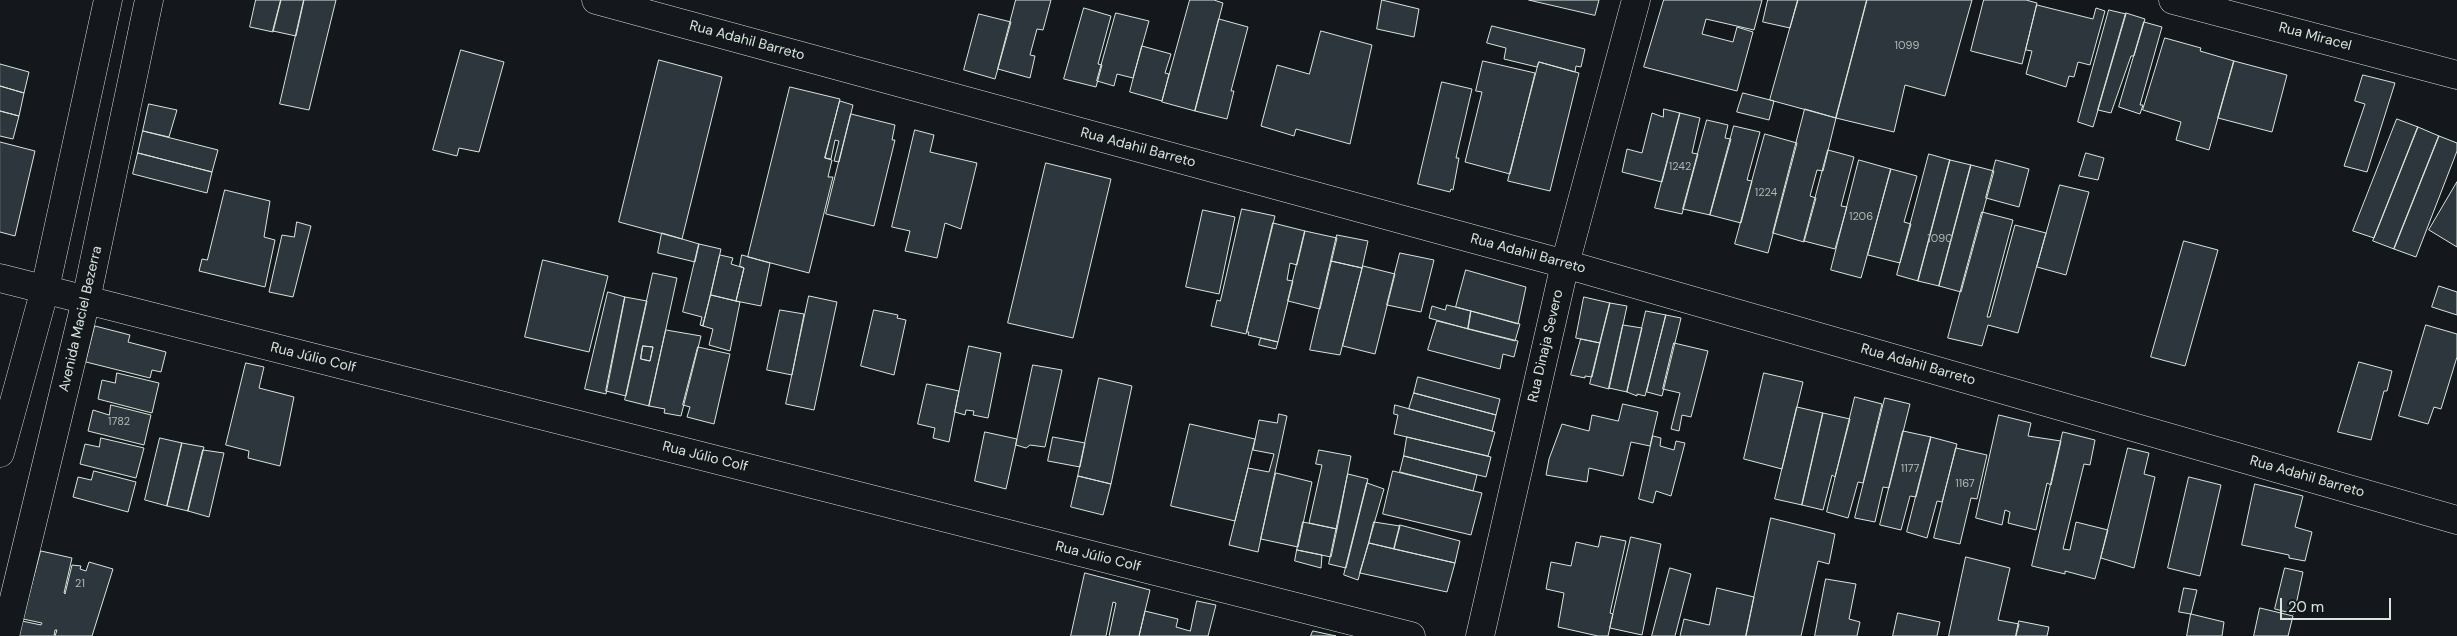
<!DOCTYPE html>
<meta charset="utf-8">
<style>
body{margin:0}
#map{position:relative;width:2457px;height:636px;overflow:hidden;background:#14181c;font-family:"DM Sans",sans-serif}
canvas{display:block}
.scale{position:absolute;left:2280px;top:598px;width:111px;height:22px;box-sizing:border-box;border:2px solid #d8e6dc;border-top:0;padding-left:6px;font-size:15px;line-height:18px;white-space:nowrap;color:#d8e6dc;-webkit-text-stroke:4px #14181c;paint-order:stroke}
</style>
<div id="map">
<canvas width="2457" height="636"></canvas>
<div class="scale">20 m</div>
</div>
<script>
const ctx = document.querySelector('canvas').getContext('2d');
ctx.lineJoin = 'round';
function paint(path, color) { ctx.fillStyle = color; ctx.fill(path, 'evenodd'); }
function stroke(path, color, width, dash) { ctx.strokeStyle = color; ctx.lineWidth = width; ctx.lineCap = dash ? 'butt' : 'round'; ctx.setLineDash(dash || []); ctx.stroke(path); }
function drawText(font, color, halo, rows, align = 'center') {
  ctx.font = font + ' "DM Sans",sans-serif'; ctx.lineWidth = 4; ctx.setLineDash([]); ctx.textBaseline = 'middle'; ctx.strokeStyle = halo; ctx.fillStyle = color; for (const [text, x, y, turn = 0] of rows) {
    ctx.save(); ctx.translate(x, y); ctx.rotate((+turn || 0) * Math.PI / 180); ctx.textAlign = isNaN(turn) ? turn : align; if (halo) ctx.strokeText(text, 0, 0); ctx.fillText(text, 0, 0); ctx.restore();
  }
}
const building = new Path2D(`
 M256,0H281L273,32L250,27Z
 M281,0H304L296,36L273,31Z
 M304,0H336L309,110L280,104Z
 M1016,0H1051L1043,30L1037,29L1030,55L1035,56L1030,78L998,69Z
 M1190,0H1214L1223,3L1195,111L1162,102Z
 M1382,0L1419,9L1414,37L1377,29Z
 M1529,0H1599L1595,15Z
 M1664,0H1762L1754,30L1706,19L1702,34L1733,42L1737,27L1753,32L1737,91L1644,67Z
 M1768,0H1798L1790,28L1763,22Z
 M1798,0H1867L1836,118L1770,100Z
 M1867,0H1972L1945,96L1905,85L1894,132L1836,118Z
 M1984,0H2026L2037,3L2022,64L1971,51Z
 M2037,5L2093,19L2096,8L2105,11L2090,65L2078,62L2074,77L2069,76L2066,87L2026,74L2032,51L2026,50Z
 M1084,8L1111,16L1098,64L1102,65L1096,87L1064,79Z
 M2109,10L2126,14L2093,127L2078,122Z
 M1116,13L1149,21L1133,78L1117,74L1114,86L1097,81Z
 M2126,13L2145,19L2134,56H2131L2111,113L2098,110Z
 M979,14L1011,22L995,79L964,70Z
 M1219,19L1248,27L1231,91H1234L1227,119L1195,111Z
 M2144,22L2162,27L2140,105H2143L2140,114L2119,107Z
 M1492,26L1585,49L1581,67L1576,66L1575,72L1539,62L1537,67L1504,59L1506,48L1487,43Z
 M1321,31L1372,45L1350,144L1296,129L1294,136L1261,126L1277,65L1309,74Z
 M2165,38L2201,48L2200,51L2234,61L2209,150L2176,140L2181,122L2143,110Z
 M1142,46L1171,54L1165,73L1169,74L1162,101L1130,92Z
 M461,50L504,62L479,152L459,148L457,156L433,150Z
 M659,60L722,77L682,239L619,222Z
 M1483,61L1535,73L1510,174L1465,162L1482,92L1476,91Z
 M2234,61L2287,75L2272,132L2218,118Z
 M1539,62L1579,73L1550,191L1508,181Z
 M0,64L29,72L24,93L0,86Z
 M2363,75L2395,83L2367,172L2344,166L2365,104L2355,101Z
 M1442,82L1472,89L1456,158H1459L1453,190L1451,189L1450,192L1418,184Z
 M0,86L24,93L19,116L0,111Z
 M790,87L840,99L825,158L832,160L828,177H833L809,273L748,257Z
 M1743,93L1774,101L1769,120L1737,112Z
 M840,101L853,105L839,162L834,161L839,141L835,140L831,159L825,158Z
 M149,104L177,110L169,137L143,131Z
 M1664,109L1680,113L1662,182L1622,172L1627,149L1642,153L1652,113L1663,117Z
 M1805,109L1836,118L1823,171L1817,170L1810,196L1816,198L1804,242L1773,233Z
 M0,111L19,116L13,139L0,136Z
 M1680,113L1700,118L1692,153L1698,154L1682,214L1655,208Z
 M851,114L895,125L892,140H895L874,226L826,214Z
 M2397,119L2418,127L2374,238L2353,231Z
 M1707,120L1728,125L1725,138L1731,139L1710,215L1683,209Z
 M1734,126L1760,132L1747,180L1752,181L1741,223L1710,215Z
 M2418,127L2439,136L2394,249L2373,241Z
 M915,130L934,135L930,152L977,163L961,229L945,223L937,258L905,251L910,231L892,227Z
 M143,131L218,150L212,172L138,153Z
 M1765,134L1797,143L1768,253L1735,244Z
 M2439,136L2457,143V151L2416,257L2394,249Z
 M0,142L35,151L15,236L0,232Z
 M1828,150L1854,157L1841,206L1847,207L1835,249L1804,241Z
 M138,153L212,172L207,193L133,174Z
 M2086,153L2104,158L2098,180L2079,176Z
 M1929,154L1950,160L1918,281L1897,275Z
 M1859,160L1891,169L1861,278L1831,270Z
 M1950,160L1971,165L1939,286L1918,281Z
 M1996,160L2029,169L2019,207L1986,198Z
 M1046,163L1111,179L1073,338L1008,323Z
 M1971,165L1994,171L1961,292L1939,286Z
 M1891,169L1917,176L1904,222L1911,224L1900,263L1868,255Z
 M2457,182V247L2429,230Z
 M2060,185L2089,192L2066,275L2037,267Z
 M225,190L270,201L264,237L275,240L265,287L199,271L202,259L207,260Z
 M1242,209L1275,216L1246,334L1211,326L1217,300L1220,301Z
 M1203,210L1235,217L1219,294L1186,287Z
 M1982,212L2013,220L1987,317H1990L2015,225L2046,233L2018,333L1988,325L1982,346L1948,338Z
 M297,222L311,226L293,297L269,292L282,235L294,237Z
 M1273,223L1305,231L1297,265L1290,263L1287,280L1293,281L1278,342L1248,335L1249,332H1247Z
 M1305,231L1337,238L1320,309L1288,301Z
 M662,233L699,244L695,262L658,253Z
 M1337,235L1368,241L1362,268L1331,261Z
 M2184,241L2218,250L2185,366L2151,357Z
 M699,244L721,249L703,326L700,325L702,317L683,312Z
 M1400,253L1434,260L1421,312L1387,305Z
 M720,255L733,258L731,264L744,268L736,301L711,295Z
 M742,255L770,263L761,306L736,301L744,268L740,266Z
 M543,260L608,276L589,352L525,337Z
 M1331,261L1362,268L1340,355L1310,350Z
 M1363,266L1395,274L1375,354L1343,346Z
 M1466,270L1526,287L1518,324L1456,307Z
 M653,273L677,278L649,406L625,400ZM643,346L653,347L650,361L641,359Z
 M2439,286L2457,292V315L2432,307Z
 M608,292L625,297L606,394L585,389Z
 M711,295L740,302L730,351L709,345L713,329L703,326Z
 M809,296L837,302L814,410L786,404Z
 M625,297L647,301L626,396L606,391Z
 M1584,297L1610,303L1600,343L1576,338Z
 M1610,303L1627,306L1609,389L1590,384Z
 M1447,305L1471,311L1468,329L1429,318L1432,306L1445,310Z
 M780,310L804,314L792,375L767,370Z
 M874,310L898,315L897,318L906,320L894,375L861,366Z
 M1471,311L1520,324L1515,341L1468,329Z
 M1646,311L1666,315L1645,396L1637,394V396L1627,392Z
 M1666,315L1681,318L1662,396L1647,392Z
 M1437,321L1518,341L1514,357L1503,354L1500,369L1428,350Z
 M1623,325L1642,328L1627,392L1609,388Z
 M2426,325L2457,334V357L2441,409L2434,407L2428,424L2399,416Z
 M95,326L130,335L128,342L166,352L161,372L152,370L150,378L86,362Z
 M666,330L701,336L681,416L664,413L665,409L649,406Z
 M1261,338L1278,342L1276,349L1259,345Z
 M1581,339L1600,343L1592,377L1585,376V378L1571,375Z
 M1674,343L1708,351L1691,417L1682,415L1679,431L1671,429L1680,393L1663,389Z
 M643,346L653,347L650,361L641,359Z
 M969,346L1001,353L988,418L973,415L974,411L966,410L965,415L955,412Z
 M698,347L730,354L714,424L687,417L690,407L683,405Z
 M2359,362L2392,371L2387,391H2384L2371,440L2338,432Z
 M246,363L264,367L259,388L294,397L280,466L248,458L249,451L226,445Z
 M1033,365L1062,370L1045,447L1030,445L1026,448L1016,445Z
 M117,373L159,383L152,413L98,399L102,380L115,383Z
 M1764,373L1803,382L1782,469L1744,459Z
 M1418,377L1500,399L1496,415L1414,393Z
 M1099,378L1132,386L1111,484L1078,476Z
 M927,384L959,391L949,442L933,438L935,428L918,424Z
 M1414,393L1496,415L1492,431L1409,409Z
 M1855,397L1882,404L1863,483L1858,482L1848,518L1827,512Z
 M1885,398L1910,404L1889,488L1883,487L1875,522L1855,518Z
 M1623,404L1658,412L1650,446L1631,442L1623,476L1589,468L1587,482L1546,475L1549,459L1562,424L1589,431L1592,415L1618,421Z
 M111,405L151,415L144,445L88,431L93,410L109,415Z
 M1395,405L1495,432L1488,456L1394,434L1398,415L1394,414Z
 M1797,407L1823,413L1802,505L1775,499Z
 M1823,413L1850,419L1835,477L1832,475L1823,510L1802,505Z
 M1279,414L1287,416L1258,552L1229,545L1248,468L1269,472L1274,454L1253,450L1259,420L1277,423Z
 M1999,415L2031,423L2028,436L2061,441L2051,485L2047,483L2036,530L2008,523L2010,512L2005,510L2002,525L1976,518Z
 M1190,424L1255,439L1235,521L1171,506Z
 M1903,431L1931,437L1916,497L1910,496L1901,530L1880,525Z
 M985,432L1017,439L1006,489L975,481Z
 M2063,432L2095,440L2090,465L2084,464L2063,549L2070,550L2076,522L2108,530L2095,579L2065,571V574L2032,566Z
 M1653,436L1661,438L1660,446L1674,450L1676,441L1685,443L1671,496L1656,491L1653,503L1639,499Z
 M1053,437L1085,443L1080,467L1048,461Z
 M1407,437L1491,457L1486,477L1404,456Z
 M1931,437L1957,444L1942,502L1937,501L1927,538L1907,532Z
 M101,438L144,448L136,478L80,464L85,444L99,447Z
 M160,438L182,443L167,506L145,500Z
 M182,443L204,447L188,511L167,506Z
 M1956,448L1987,455L1977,499L1971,498L1960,544L1934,538Z
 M2128,448L2149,453L2144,474L2155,477L2134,568L2101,558Z
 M203,450L224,453L209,517L188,511Z
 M1319,450L1351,456L1337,529L1309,523L1322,465L1316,464Z
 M1404,456L1477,475L1473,491L1400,472Z
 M94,471L136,482L128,512L73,497L78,477L91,480Z
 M1393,471L1482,493L1471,535L1383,514Z
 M1276,473L1312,482L1298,547L1261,539Z
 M1348,474L1368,479L1346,568L1329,564Z
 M1078,476L1111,484L1103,515L1071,507Z
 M2189,477L2221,485L2200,576L2168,568Z
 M1367,483L1384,489L1358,580L1344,575Z
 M2255,484L2303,496L2295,527L2312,532L2305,561L2289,558V555L2242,545Z
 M1771,518L1835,534L1829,564L1818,561L1801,636H1746Z
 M1303,522L1337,529L1331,557L1297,550Z
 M1374,522L1400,526L1394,549L1369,543Z
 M1400,525L1460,541L1455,563L1394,549Z
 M1601,536L1626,541L1610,613L1613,614L1608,636H1598L1558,627L1564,593L1546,589L1551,562L1571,566L1576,542L1598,547Z
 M1631,537L1661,544L1642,635L1610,628Z
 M1369,543L1455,563L1447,592L1360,573Z
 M1297,550L1322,555L1321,568L1295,561Z
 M41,551L72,558L64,593L65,594L72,565L81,566L80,569L86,571L89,562L113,569L92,636H55L57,630H55L54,636H19L22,621L41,625L42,623L23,619Z
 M1966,557L2010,568L1998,620L2019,624L2016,636H1949Z
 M1670,568L1691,574L1675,636H1652Z
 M2285,568L2303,572L2294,614L2275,609Z
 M1085,573L1150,590L1139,636H1109L1116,603L1113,602L1106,636H1071Z
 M1826,579L1856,584L1849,619L1860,622L1857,636H1815Z
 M1717,588L1754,597L1746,636H1680L1684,619L1709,625Z
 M2184,588L2197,590L2191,614L2179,612Z
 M1197,601L1216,605L1208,636H1139L1145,611L1178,619L1176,627L1190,631Z
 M2260,608L2293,616L2288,636H2254Z
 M1898,613L1940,622L1937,636H1893Z
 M2191,614L2224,622L2222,636H2187Z
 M2019,621L2049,627L2047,636H2016Z
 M1313,631L1336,636H1311Z`);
paint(building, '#2c363c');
stroke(building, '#d8e6dc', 1);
const minor = new Path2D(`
 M596,0L1565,264L2457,520
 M2173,0L2457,75
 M0,278L1411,636
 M1480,636L1565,264L1636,0`);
const tertiary = new Path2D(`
 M0,453L45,289L108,0
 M5,636L86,300L149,0`);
stroke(minor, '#d8e6dc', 29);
stroke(tertiary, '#d8e6dc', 29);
stroke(minor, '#14181c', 28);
stroke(tertiary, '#14181c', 28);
drawText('11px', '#adbab4', null, [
 ["1099",1907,46],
 ["1242",1680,167],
 ["1224",1766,193],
 ["1206",1861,217],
 ["1090",1940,239],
 ["1782",119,422],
 ["1177",1910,469],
 ["1167",1965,484],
 ["21",80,584]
]);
drawText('14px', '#d8e6dc', '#14181c', [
 ["Rua Miracel",2315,37,15],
 ["Rua Adahil Barreto",747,41,15],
 ["Rua Adahil Barreto",1138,148,15],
 ["Rua Adahil Barreto",1528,254,15],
 ["Avenida Maciel Bezerra",81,319,-77],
 ["Rua Dinaja Severo",1546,346,-77],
 ["Rua Júlio Colf",313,358,14],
 ["Rua Adahil Barreto",1918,365,16],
 ["Rua Júlio Colf",705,457,14],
 ["Rua Adahil Barreto",2307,477,16],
 ["Rua Júlio Colf",1098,557,14]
]);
</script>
